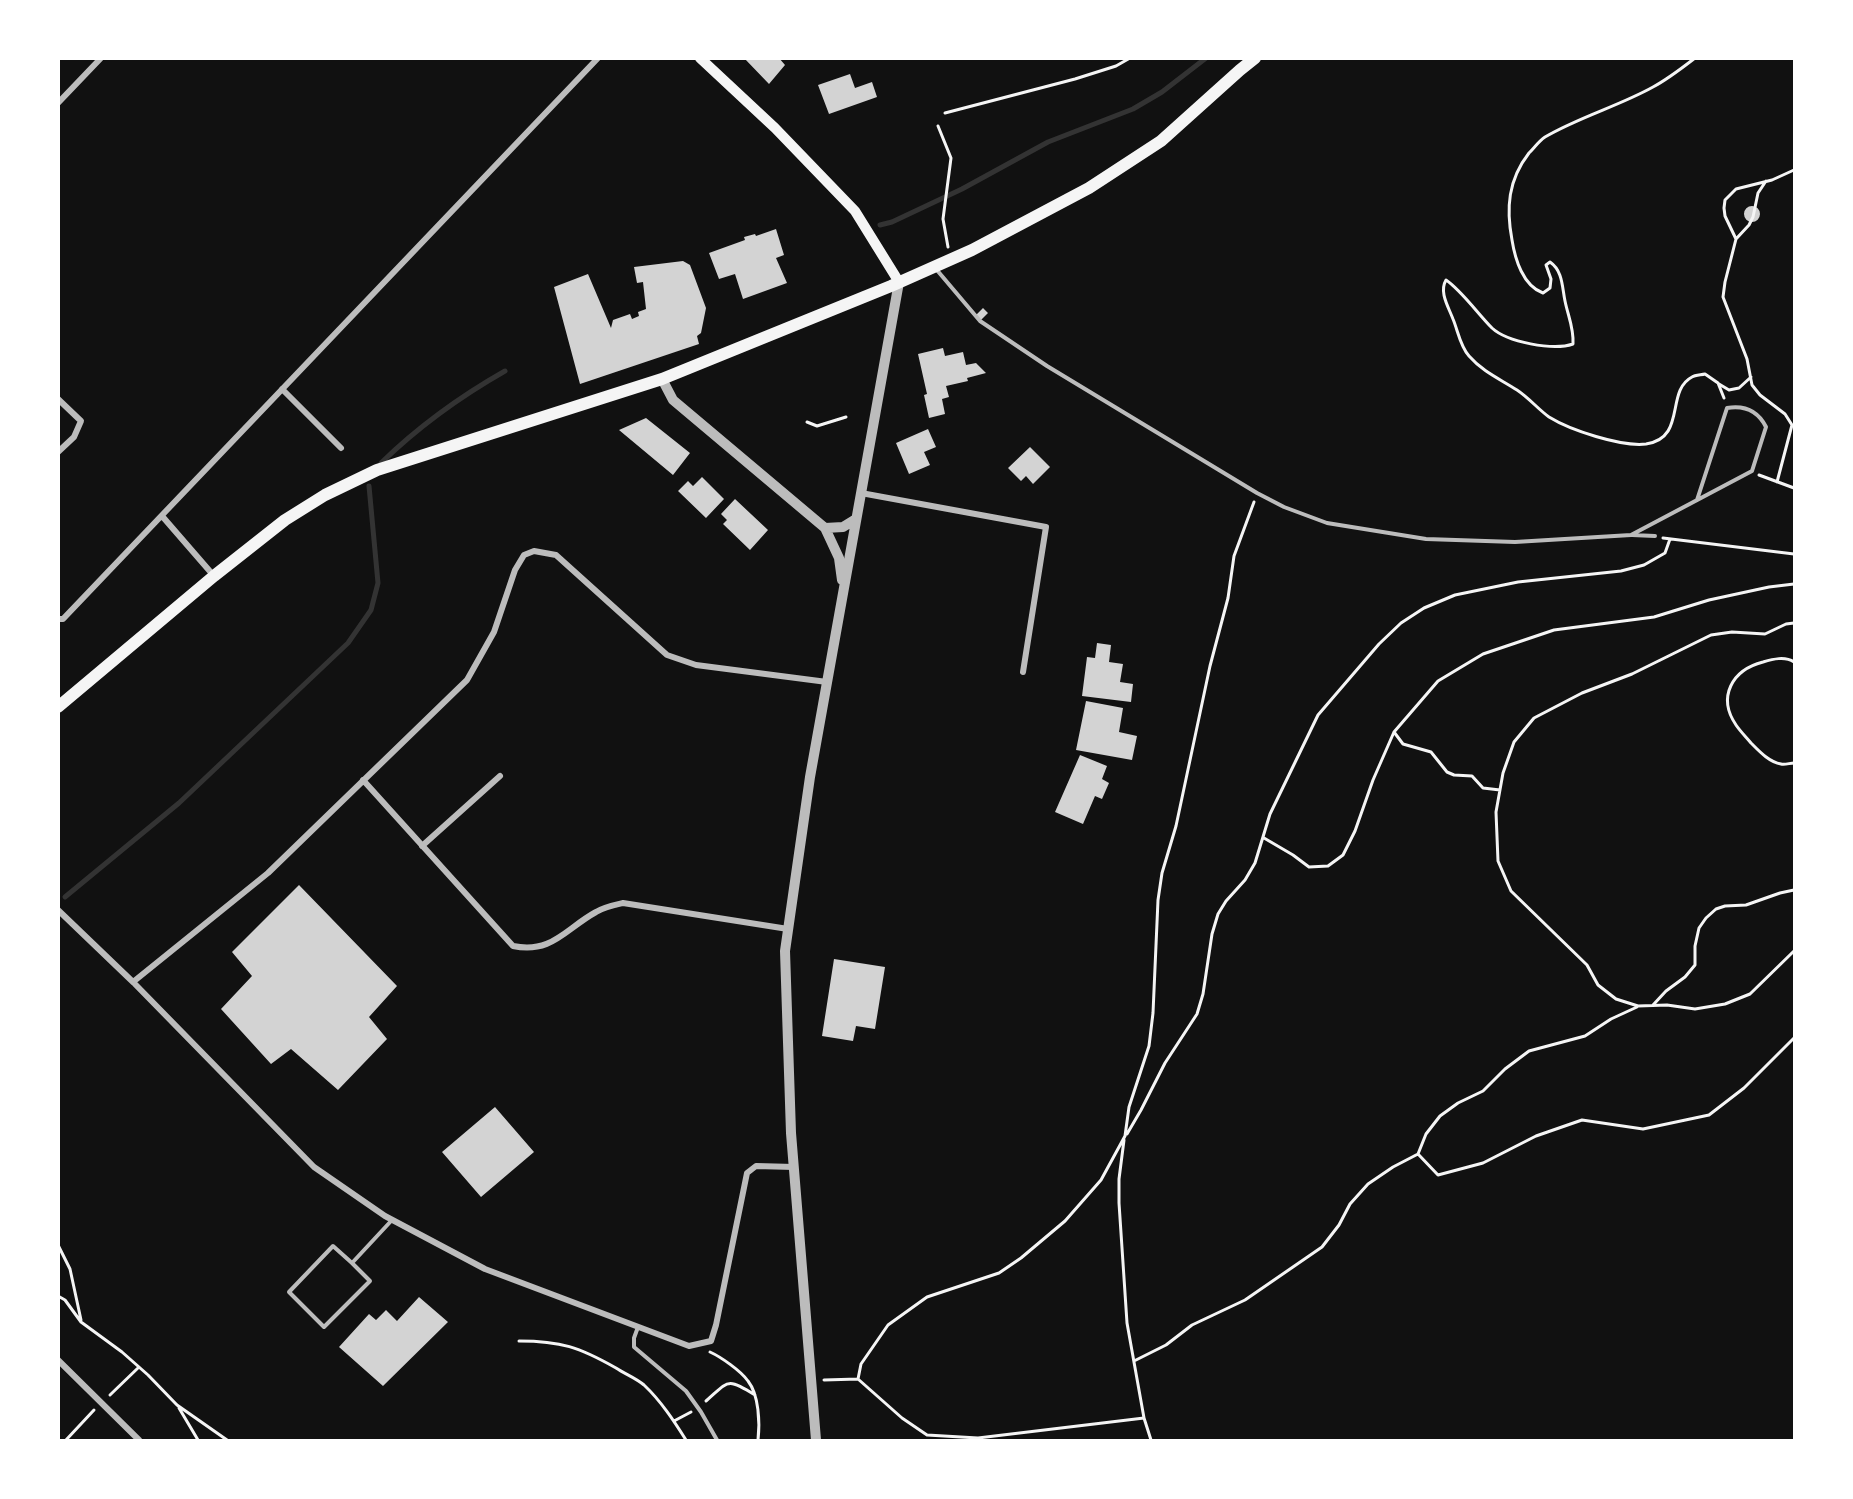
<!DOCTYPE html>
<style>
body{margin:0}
#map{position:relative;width:1853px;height:1499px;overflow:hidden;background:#111;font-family:"Open Sans",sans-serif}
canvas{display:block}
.frame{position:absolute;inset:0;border:60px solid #fff;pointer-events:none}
</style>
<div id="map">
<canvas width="1853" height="1499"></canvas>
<div class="frame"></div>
</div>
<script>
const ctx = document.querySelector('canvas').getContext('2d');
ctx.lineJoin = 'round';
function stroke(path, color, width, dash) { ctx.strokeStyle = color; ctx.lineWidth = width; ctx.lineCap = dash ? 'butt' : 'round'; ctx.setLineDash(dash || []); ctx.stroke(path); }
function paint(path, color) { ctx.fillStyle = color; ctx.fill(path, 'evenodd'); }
stroke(new Path2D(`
 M880,225L892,222L962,189L1048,142L1133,109L1162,92L1206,58
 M381,463C417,428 461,396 505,371
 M65,897L179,803L348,643L371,610L378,583L369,486`), '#333', 5);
paint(new Path2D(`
 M744,58H779L785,65L769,84Z
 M850,74L855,88L872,82L877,97L829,114L818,85Z
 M1744 214a8 8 0 1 1 16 0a8 8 0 1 1-16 0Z
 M776,229L784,255L776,258L787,283L743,299L735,274L719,279L709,253L745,240L744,237L755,234L756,236Z
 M683,261L690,265L706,308L701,333L697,336L699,344L580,384L554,287L588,274L611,328L613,320L630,314L632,319L639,316L638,312L646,309L643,282L637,283L634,267Z
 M983,308L988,313L980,321L976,315Z
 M943,348L945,356L963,352L966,365L976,363L986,373L967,378L968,381L946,386L949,397L942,399L945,414L929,418L924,395L927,394L918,354Z
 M646,418L690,453L673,475L619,430Z
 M928,429L936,447L924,452L930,465L909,474L896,443Z
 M1030,447L1050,467L1033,484L1026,476L1021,481L1008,468Z
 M702,477L724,499L706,518L678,491L688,481L693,486Z
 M735,499L768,530L750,550L723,524L727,520L721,514Z
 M1097,643L1111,645L1109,662L1123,664L1120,682L1133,684L1131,702L1082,696L1087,657L1095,658Z
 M1086,701L1123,708L1119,732L1137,736L1132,760L1076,750Z
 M1080,755L1107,766L1102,779L1109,783L1102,799L1095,796L1083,824L1055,812Z
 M299,885L397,986L369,1017L387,1039L338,1090L291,1049L271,1064L221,1009L252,976L232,952Z
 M834,959L885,967L875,1029L856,1026L853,1041L822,1036Z
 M495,1107L534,1152L481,1197L442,1152Z
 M419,1297L448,1322L383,1386L339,1347L369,1314L376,1320L386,1310L397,1321Z`), '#d3d3d3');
stroke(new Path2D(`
 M1695,58C1682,68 1668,79 1653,87C1619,106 1579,117 1545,137C1539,141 1534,148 1529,153C1508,180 1506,208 1512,240C1515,259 1523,286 1543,293L1550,288L1551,279L1546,265L1550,262C1563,271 1562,287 1565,301C1568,316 1574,328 1573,344C1553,351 1507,342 1492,328C1478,314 1461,290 1446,280C1439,292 1448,306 1453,319C1458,331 1460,346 1469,356C1483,372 1500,379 1517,390C1529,398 1538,409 1549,417C1570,430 1621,447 1646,444C1687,438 1665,391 1692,377C1695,375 1701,375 1705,374L1718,383L1724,398
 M945,113L1075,79L1116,66L1130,58
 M938,126L951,158L943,219L948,247
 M1736,239L1749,225L1753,217L1758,193L1766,181
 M1719,384L1729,390L1739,388L1751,377
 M807,422L817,426L846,417
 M1759,475L1794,488
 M1777,482L1792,425L1785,414L1760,395L1752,385L1747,359L1723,297L1725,282L1736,239L1725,216L1724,208L1725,200L1736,189L1772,180L1794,170
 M1663,538L1794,554
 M1794,623L1786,624L1765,634L1732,632L1711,635L1632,674L1582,693L1534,718L1514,742L1503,773L1496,812L1498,861L1511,891L1587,965L1598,985L1616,999L1638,1006L1667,1005L1695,1009L1725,1004L1750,994L1794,951
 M1794,662C1785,656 1773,659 1763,662C1732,670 1717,697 1736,725C1740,731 1746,737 1751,743C1759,751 1769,762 1781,764C1785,765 1790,763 1794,763
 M1394,732L1403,744L1431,752L1447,772L1454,775L1472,776L1483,788L1500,790
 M1264,838L1293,855L1309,867L1328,866L1343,855L1355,831L1373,780L1394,732L1438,681L1483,654L1554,630L1654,617L1709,600L1769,587L1794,584
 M1653,1005L1666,991L1685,977L1695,965V946L1699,928L1706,918L1716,909L1725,906L1746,905L1780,893L1794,890
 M1127,1134L1141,1110L1165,1063L1197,1014L1203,994L1212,934L1218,914L1226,901L1245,880L1255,863L1270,814L1318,715L1379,644L1401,623L1424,608L1455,595L1518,582L1621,571L1644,565L1665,553L1670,539
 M1124,1140L1119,1179V1203L1127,1323L1144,1418L1151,1440
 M1418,1154L1438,1175L1483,1163L1536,1136L1582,1120L1643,1129L1709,1115L1744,1088L1794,1038
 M58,1245L70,1269L81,1320
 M58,1296L65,1300L81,1322L122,1352L148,1375L177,1405L227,1440
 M519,1341C561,1341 579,1347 616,1368C625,1374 636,1378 644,1385C661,1401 674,1421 686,1440
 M710,1352C721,1357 741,1371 748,1381C759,1395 760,1423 758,1440
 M1134,1361L1166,1345L1192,1325L1245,1300L1322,1247L1339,1225L1350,1204L1368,1184L1393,1167L1418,1154L1426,1134L1440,1116L1458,1103L1483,1091L1505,1069L1529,1051L1585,1036L1611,1019L1637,1007
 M824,1380L858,1379
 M110,1395L139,1367
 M706,1401C729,1381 726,1377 755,1395
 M179,1408L198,1440
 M1144,1418L978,1438L927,1435L902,1418L858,1379L861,1364L888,1325L927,1297L999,1273L1021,1258L1065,1221L1101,1180L1125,1136L1129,1107L1149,1046L1153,1013L1158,900L1162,873L1176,826L1210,666L1228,598L1234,556L1254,502
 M674,1421L691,1412
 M66,1440L94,1410`), '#f5f5f5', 3);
stroke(new Path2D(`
 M936,269L980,321L1047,366L1257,493L1284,507L1327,523L1426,539L1515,542L1631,535L1752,471L1766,427C1758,411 1745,405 1727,408L1697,500
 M1632,535L1655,536
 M352,1263L370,1281L324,1327L289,1292L333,1246L352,1263L392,1220
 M638,1327L634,1338V1347L686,1391L701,1412L717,1440`), '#bcbcbc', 4);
stroke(new Path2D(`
 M58,103L101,58
 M282,389L341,448
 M58,399L81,421L74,437L58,452
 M861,493L1046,527L1023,672
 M162,516L214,576
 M58,619H63L598,58
 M363,780L513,946C552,954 565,929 596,912C604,907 614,905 623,903L788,929
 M422,846L500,776
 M58,910L133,982L314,1167L385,1216L485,1269L689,1346L711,1341L716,1325L747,1173L756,1166L794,1167
 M133,982L268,873L467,680L494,632L515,570L524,555L534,551L556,555L667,655L696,665L827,682
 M58,1360L139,1440`), '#bcbcbc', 6);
stroke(new Path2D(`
 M662,379L673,400L825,528L839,558L842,580
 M825,528L843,527L856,519
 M816,1440L791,1133L785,951L810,777L899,282`), '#bcbcbc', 10);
stroke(new Path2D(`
 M700,58L775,128L855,211L899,282`), '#f5f5f5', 10);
stroke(new Path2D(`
 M58,707L214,576L285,520L325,495L377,470L662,379L891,286L972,250L1089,188L1161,141L1240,70L1255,58`), '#f5f5f5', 12);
</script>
